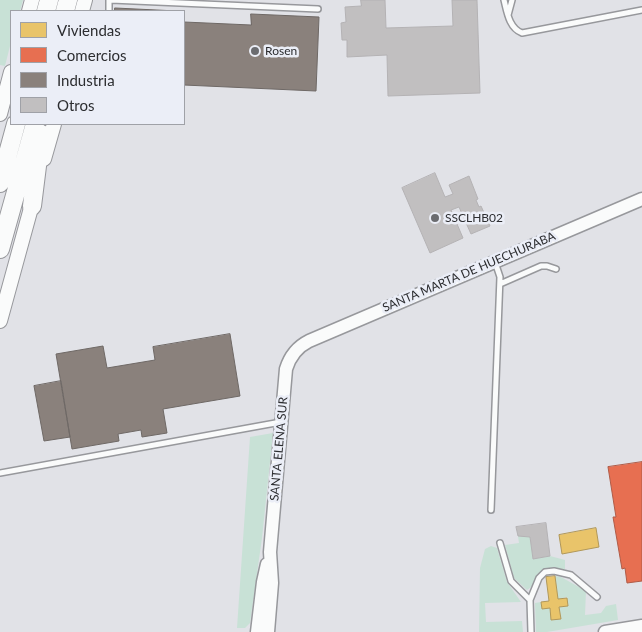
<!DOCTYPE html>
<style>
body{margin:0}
#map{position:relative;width:642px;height:632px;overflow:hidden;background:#e1e2e7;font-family:Lato,sans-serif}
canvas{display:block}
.legend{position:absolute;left:10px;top:10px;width:175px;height:115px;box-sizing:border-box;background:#ebeef7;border:1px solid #9fa1a7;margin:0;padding:6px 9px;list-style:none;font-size:15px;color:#2c2d30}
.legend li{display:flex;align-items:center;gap:10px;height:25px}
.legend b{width:25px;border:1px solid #9fa1a7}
</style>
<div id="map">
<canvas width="642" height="632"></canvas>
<ul class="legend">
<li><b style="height:14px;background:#e9c46a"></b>Viviendas</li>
<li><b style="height:14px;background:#e76f51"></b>Comercios</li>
<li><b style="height:14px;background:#8a817c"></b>Industria</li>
<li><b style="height:14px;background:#c1bfc0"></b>Otros</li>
</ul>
</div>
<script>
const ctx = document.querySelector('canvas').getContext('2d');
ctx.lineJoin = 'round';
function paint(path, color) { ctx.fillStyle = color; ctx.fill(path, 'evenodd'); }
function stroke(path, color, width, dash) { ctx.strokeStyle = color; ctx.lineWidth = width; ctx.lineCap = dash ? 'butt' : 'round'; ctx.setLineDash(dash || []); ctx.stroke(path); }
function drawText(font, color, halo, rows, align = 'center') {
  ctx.font = font + ' Lato,sans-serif'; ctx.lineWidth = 5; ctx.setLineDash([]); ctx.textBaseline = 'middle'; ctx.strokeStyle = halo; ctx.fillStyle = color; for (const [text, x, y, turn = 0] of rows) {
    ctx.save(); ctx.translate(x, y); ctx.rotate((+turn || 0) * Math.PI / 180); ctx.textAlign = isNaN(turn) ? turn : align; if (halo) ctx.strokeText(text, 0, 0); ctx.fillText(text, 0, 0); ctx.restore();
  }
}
paint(new Path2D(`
 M0,0H23L20,11H11V42L5,66L0,65Z
 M273,433L262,538L250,623L245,628H237L250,437Z
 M518,536L530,537L533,559L550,556L565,560V569H544C539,575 533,587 527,590L514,578L505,545L519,543Z
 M491,546L497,548L507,582L521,602L485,603L486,622L522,621L523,632H479L480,568L485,549Z
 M555,576L561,577L586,591L585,615L601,613L606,606L616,604L618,620L547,632H536L535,603L541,602L542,609L550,608L552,620L561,619L559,607L568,606L567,597L558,599Z`), '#c8e1d6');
const homes = new Path2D(`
 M596,528L599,547L562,554L559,535Z
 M555,576L558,599L567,598L568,606L559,607L561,619L551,620L550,608L542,609L541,602L549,601L546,577Z`);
paint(homes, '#e9c46a');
stroke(homes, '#b09759', 1);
const shops = new Path2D(`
 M642,462V581L627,583L625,568L622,569L613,517H616L608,467Z`);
paint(shops, '#e76f51');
stroke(shops, '#af5b47', 1);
const industry = new Path2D(`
 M115,8L177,11H115Z
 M251,14L319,17L316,91L184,85V22L251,25Z
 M230,334L240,396L163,409L167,433L142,437L141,430L118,434L119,441L72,449L56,354L103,346L107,368L155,360L153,347Z
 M61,381L70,437L44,441L34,386Z`);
paint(industry, '#8a817c');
stroke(industry, '#6e6865', 1);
const building = new Path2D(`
 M361,0H385L386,28L453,26L452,0H477L480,93L388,96L387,55L347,57V40H342L341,23L346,22L345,7L361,6Z
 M435,173L445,197L453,194L449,185L469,176L478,199L476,200L479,207L481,206L490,226L471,234L459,207L451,210L463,238L430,253L402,188Z
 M546,523L550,556L533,559L530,537L518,536L516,527Z`);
paint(building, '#c1bfc0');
stroke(building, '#b4b2b4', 1);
const service = new Path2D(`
 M111,0L318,9
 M504,0C507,12 509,28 522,33L642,10
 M109,11V0
 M508,15L512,0
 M500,284L541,266H547L556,269
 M0,473L281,422
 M491,510L500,277L495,262
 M500,543L511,581L530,600
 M531,632L530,600L539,578L545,572L554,571L571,575L597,597`);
const tertiary = new Path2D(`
 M257,632L263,582L267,564
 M268,632L272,583L270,552L286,369C290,356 297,347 309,341L642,199
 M605,632L642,626`);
const secondary = new Path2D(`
 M29,11L32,0
 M82,11L85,0
 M0,114L11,72
 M44,159L54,124
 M0,321L34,197`);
const motorway = new Path2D(`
 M46,11L49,0
 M65,11L68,0
 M0,183L16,124
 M32,206L41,134
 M0,249L35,124`);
stroke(service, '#97989c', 8);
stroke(tertiary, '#97989c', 15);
stroke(secondary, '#97989c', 16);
stroke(motorway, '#97989c', 20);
stroke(service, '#fafbfb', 5);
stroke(tertiary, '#fafbfb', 12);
stroke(secondary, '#fafbfb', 14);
stroke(motorway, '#fafbfb', 18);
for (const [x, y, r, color] of [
 [255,51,5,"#6b6c70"],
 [435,218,5,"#6b6c70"]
]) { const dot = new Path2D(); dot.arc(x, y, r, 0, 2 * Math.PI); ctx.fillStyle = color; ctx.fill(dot); stroke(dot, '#ebeef7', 2); }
drawText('12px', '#2c2d30', '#ebeef7', [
 ["Rosen",265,51],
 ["SSCLHB02",445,218]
], 'left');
drawText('12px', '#2c2d30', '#ebeef7', [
 ["SANTA MARTA DE HUECHURABA",469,272,-23],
 ["SANTA ELENA SUR",279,449,-85]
]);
</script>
